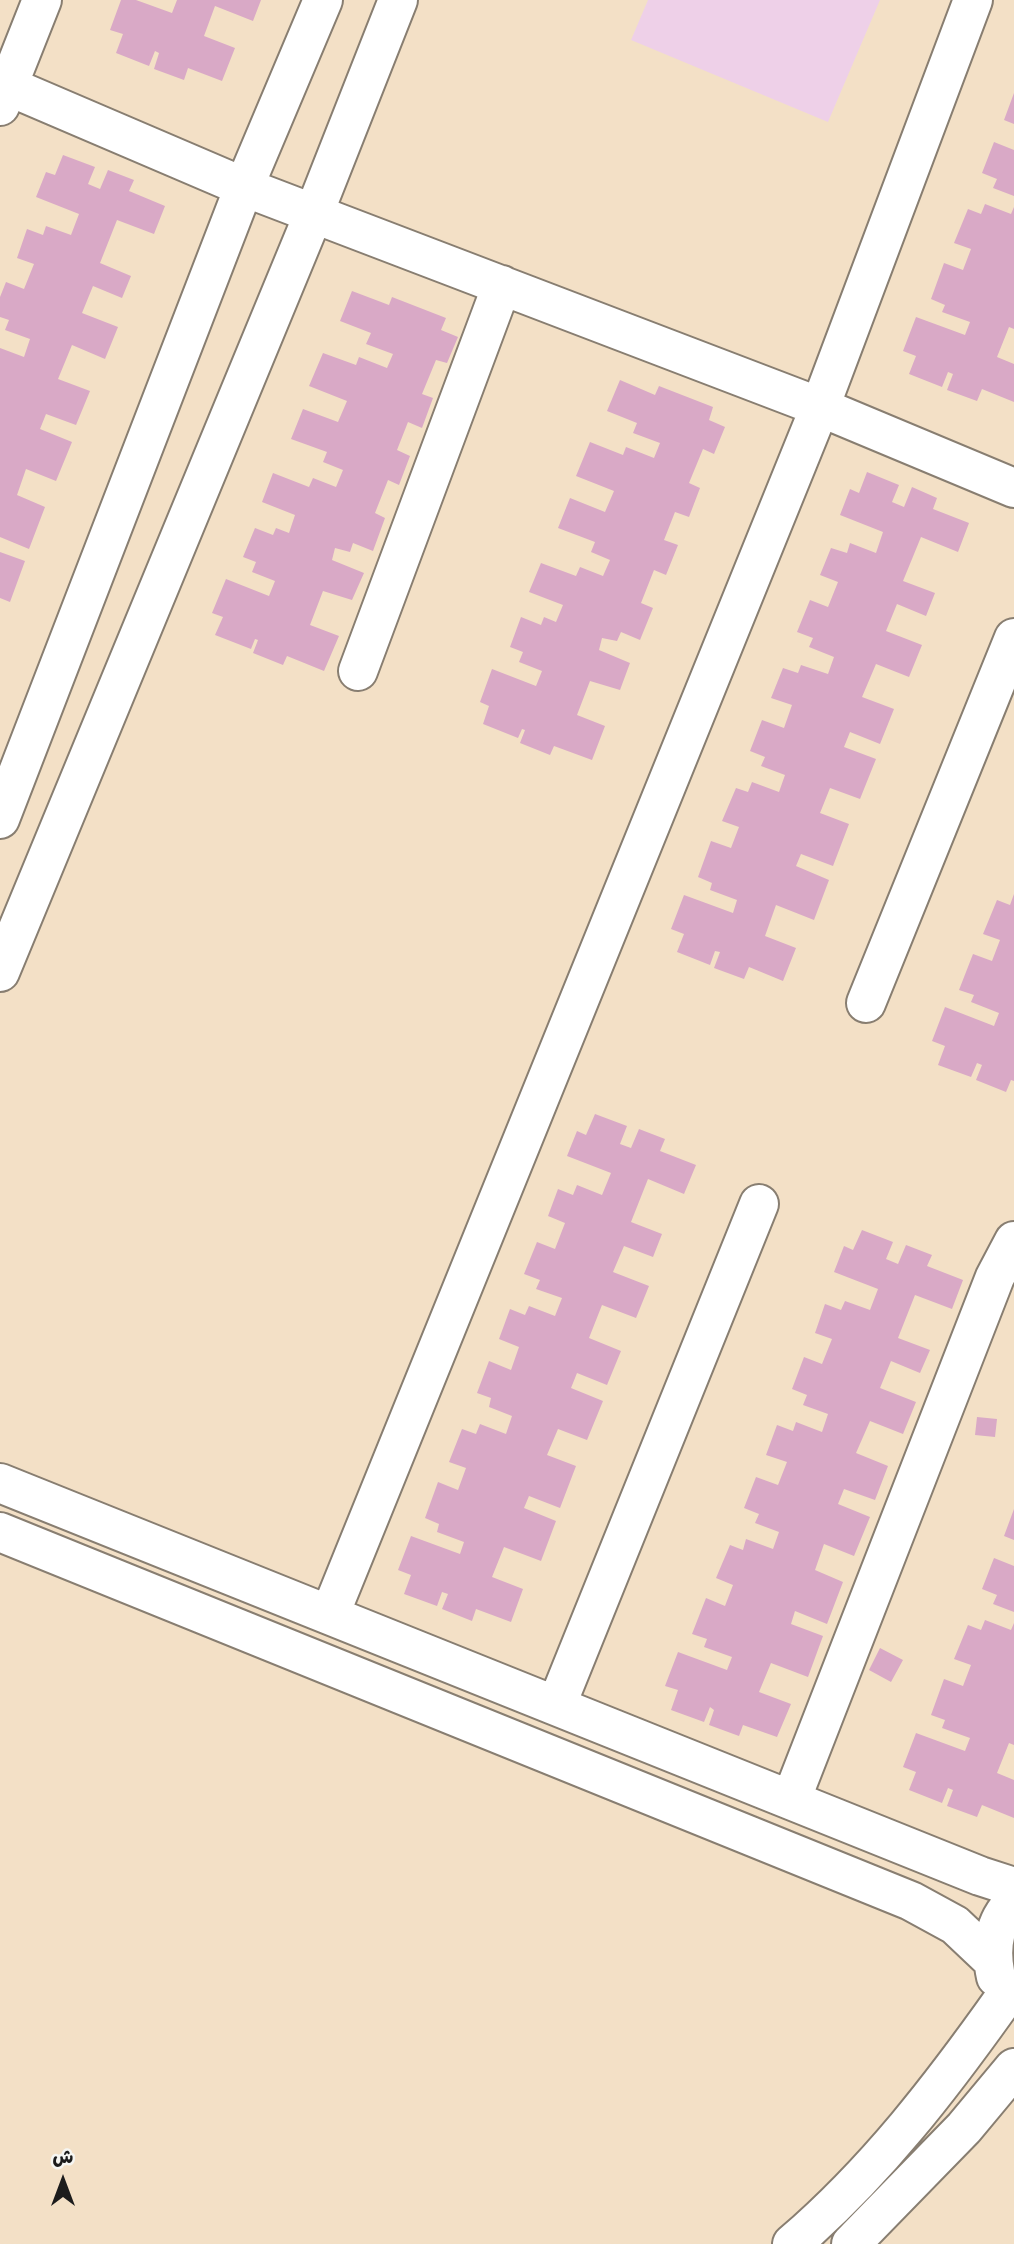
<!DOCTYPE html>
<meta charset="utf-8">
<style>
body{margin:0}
#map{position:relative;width:1014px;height:2244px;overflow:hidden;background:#f3e0c6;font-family:"Gochi Hand","Playpen Sans Arabic",sans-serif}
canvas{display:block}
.north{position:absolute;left:28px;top:2146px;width:70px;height:70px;-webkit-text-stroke:5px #f6f6f2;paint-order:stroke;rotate:0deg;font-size:19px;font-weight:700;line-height:28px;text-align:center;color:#1c1c1c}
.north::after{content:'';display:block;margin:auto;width:24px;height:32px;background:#1c1c1c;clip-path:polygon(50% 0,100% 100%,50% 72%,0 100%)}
</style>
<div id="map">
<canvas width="1014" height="2244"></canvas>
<div class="north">ش</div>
</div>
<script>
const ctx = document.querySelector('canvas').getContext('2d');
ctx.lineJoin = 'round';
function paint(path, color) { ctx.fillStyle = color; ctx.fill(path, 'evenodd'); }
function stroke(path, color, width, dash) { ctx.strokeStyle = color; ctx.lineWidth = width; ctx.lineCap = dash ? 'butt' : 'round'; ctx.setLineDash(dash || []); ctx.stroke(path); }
paint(new Path2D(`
 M648,0H880L828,122L631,40Z`), '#eed0e8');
paint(new Path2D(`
 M121,0H136L172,13L177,0H261L253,21L215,6L204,36L235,48L222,81L188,68L184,80L154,69L159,53L155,51L149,66L116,53L123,34L110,30Z
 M1014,93V124L1004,120Z
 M994,142L1014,150V196L993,188L997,179L982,173Z
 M63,155L95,167L88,184L100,189L108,170L134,180L129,191L165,206L154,234L117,220L100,263L131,276L122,298L93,286L82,313L118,327L105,359L72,345L58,379L90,391L76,425L46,414L40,429L72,442L56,481L26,469L17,495L45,507L29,549L0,537V348L24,357L30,339L5,330L9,320L0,317V297L6,282L24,289L34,264L17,258L27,229L43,235L46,226L71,235L79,214L36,197L46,172L55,175Z
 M985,204L1011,214L1014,207V329L1009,327L997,357L1014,364V402L982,389L977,401L947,390L953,374L948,372L942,387L909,374L916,356L903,351L916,317L965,335L970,322L942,312L945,305L931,299L944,263L963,270L971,249L954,243L968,209L981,214Z
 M352,291L389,305L392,297L446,318L441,330L458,337L447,363L436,360L422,394L433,398L422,428L408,422L397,450L410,456L399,485L388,480L375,513L385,518L373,551L353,543L350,552L335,548L332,560L364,573L352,600L323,591L310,625L339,636L324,671L287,656L283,665L253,653L258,640L255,639L251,649L215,635L223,617L212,613L226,579L269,596L275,581L252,572L256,562L243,557L255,528L273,535L276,528L289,533L295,515L262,502L273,473L309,487L313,478L336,487L343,470L323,462L327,452L291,439L303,409L338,422L347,401L309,386L323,353L356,365L359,357L387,368L393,354L366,344L371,333L340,321Z
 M620,380L655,395L659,386L713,407L709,420L725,427L714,454L703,449L689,483L700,488L689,517L675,512L664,540L678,545L666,575L654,570L641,603L653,608L640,640L621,632L617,641L602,638L599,650L630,663L620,690L590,681L577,715L605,726L592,760L554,746L550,755L520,743L525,730L522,729L518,738L483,724L489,706L480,702L492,669L536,686L542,671L519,662L523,652L510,647L521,617L541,625L544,617L556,622L563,605L529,592L541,563L576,576L580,567L603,576L610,560L591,552L595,542L558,528L570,498L605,512L614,491L576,476L590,442L623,455L626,447L654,458L660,443L633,433L637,423L607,411Z
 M867,472L899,485L892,502L904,507L912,487L937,498L933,509L969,523L958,552L921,537L903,581L935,593L926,616L897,604L886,631L922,645L909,677L876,664L862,697L894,709L880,744L850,732L844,747L876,759L860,799L830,788L820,813L849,824L833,866L801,854L796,866L829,880L814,920L776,905L765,936L796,948L783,981L749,967L744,979L714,968L720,952L715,951L710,965L677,952L684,934L671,929L684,895L733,913L737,900L710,890L712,883L698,877L711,841L731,848L739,827L722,821L736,788L748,792L752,782L779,792L785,775L761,766L765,757L750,751L762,720L784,728L792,705L771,698L783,668L798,673L801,665L828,674L834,657L809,647L813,638L797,632L810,600L828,607L838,582L820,575L831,548L847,553L850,543L876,553L883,532L840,515L850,489L859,493Z
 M0,552L25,561L10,602L0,598Z
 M1014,894V1081L1011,1080L1006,1092L976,1080L982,1065L977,1063L971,1077L938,1065L945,1046L932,1041L945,1007L994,1026L999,1013L971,1002L974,995L959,990L973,954L992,961L1000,940L983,934L997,900L1010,905Z
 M595,1114L627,1126L620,1144L631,1148L639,1129L665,1139L660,1151L696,1165L684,1194L648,1179L631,1222L662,1234L653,1257L624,1246L613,1272L649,1286L636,1318L602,1305L589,1338L621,1351L607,1385L577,1373L571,1388L603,1401L587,1440L558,1429L547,1455L576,1466L560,1508L529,1496L524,1508L556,1521L541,1561L504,1547L492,1577L523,1589L511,1622L476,1609L472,1621L442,1609L448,1594L442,1592L437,1606L404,1594L411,1575L398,1570L411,1536L460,1554L464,1542L437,1532L439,1524L425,1518L438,1482L458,1490L466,1468L449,1462L462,1429L476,1434L480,1424L506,1434L512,1416L489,1407L491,1398L477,1393L489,1361L511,1370L519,1347L499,1339L510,1309L525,1315L529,1306L555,1316L562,1298L536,1289L540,1280L524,1274L537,1242L555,1249L565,1223L548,1216L558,1189L573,1195L577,1185L602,1195L611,1173L567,1156L577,1131L586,1135Z
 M862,1230L893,1242L886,1259L898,1264L906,1245L932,1255L927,1266L963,1280L952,1309L915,1295L898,1338L930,1350L920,1373L891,1361L880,1388L916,1402L903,1434L870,1421L856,1453L888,1466L875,1500L844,1489L838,1504L870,1517L854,1556L824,1544L815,1570L843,1582L827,1624L795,1611L791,1624L823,1636L808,1677L771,1663L759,1692L791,1704L777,1737L743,1725L739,1736L709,1725L714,1710L710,1707L704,1722L671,1710L678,1690L665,1686L678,1652L727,1670L732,1657L704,1647L707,1639L692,1634L706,1598L725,1606L733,1585L716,1578L730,1545L743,1550L746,1539L773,1549L779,1532L755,1523L759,1514L744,1508L756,1477L778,1485L787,1462L766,1455L777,1425L793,1431L796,1422L822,1432L828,1414L803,1405L807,1395L792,1389L804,1357L822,1364L832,1339L815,1333L825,1304L841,1310L845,1301L870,1310L878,1289L834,1272L844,1246L853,1250Z
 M977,1417L997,1419L995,1437L975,1435Z
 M1014,1509V1540L1004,1536Z
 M994,1558L1014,1566V1612L993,1604L997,1595L982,1589Z
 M985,1620L1011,1630L1014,1623V1745L1009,1743L997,1773L1014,1780V1818L982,1805L977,1817L947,1806L953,1790L948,1788L942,1803L909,1790L916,1772L903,1767L916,1733L965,1751L970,1738L942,1728L945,1720L931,1715L944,1679L963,1686L971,1665L954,1659L968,1625L981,1630Z
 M880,1648L903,1660L891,1682L869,1670Z`), '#d9a9c6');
const minor = new Path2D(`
 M8,86L244,187L820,407L1014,488
 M0,106L42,0
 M358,671L502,285
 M0,819L244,187L323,0
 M0,972L314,213L398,0
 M866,1003L1014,638
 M0,1483L980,1876L1014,1887
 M0,1532L911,1901L955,1925L992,1960
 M330,1614L820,407L973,0
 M557,1704L759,1204
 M791,1800L995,1277L1014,1241
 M996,1977C990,1950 993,1922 1014,1902
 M792,2244C876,2172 942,2086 1005,1997
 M851,2244L964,2128L1014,2068`);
stroke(minor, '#887e71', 42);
stroke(minor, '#fff', 38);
</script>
